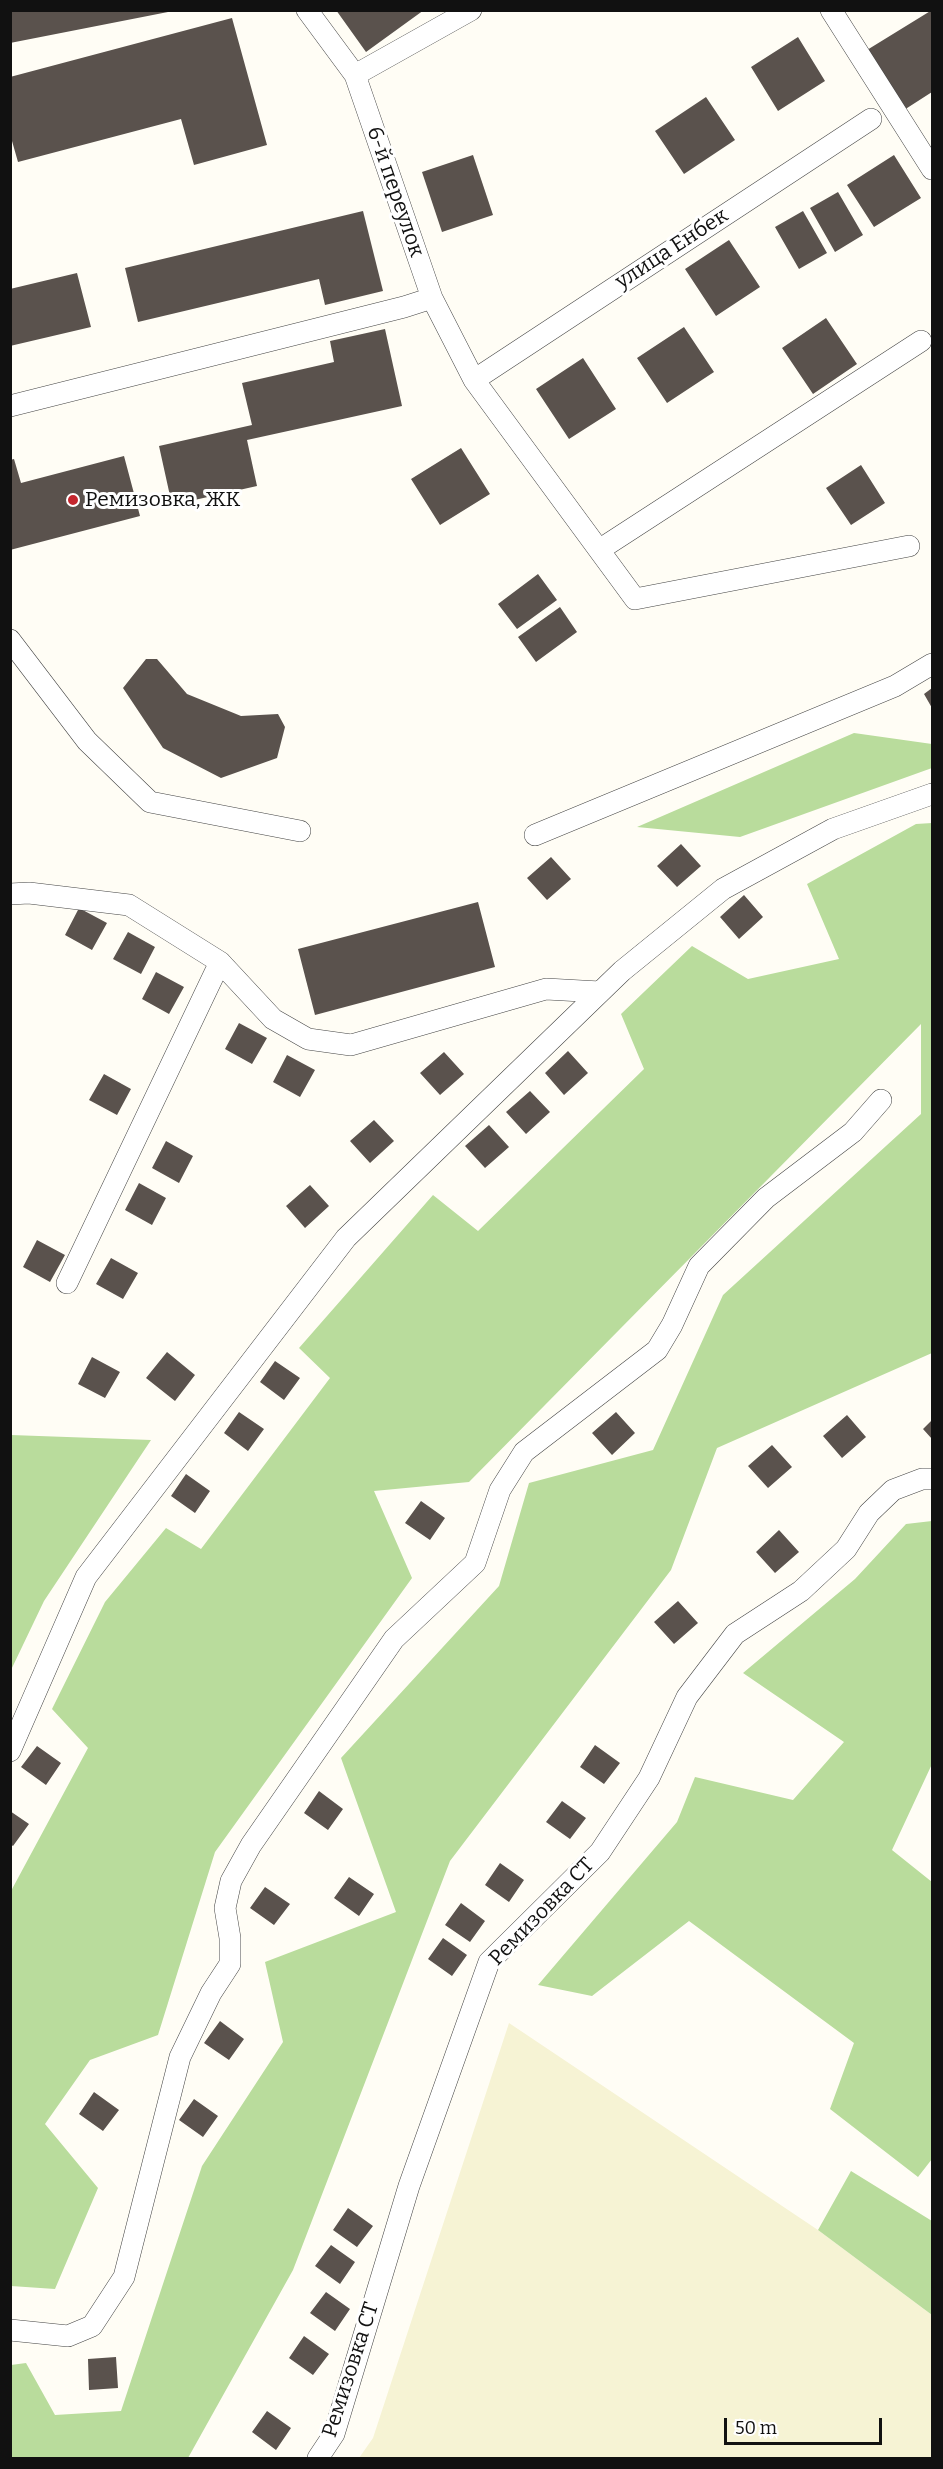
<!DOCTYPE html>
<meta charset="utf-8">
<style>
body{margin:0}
#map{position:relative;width:943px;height:2469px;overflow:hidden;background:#fffdf5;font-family:Bitter,serif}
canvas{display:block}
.frame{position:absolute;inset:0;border:12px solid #111;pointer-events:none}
.scale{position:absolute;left:724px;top:2418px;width:158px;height:27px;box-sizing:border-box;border:3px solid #111;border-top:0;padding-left:8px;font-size:18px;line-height:21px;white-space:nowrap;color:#111;-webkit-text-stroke:4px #fff;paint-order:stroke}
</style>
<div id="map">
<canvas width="943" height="2469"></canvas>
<div class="frame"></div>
<div class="scale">50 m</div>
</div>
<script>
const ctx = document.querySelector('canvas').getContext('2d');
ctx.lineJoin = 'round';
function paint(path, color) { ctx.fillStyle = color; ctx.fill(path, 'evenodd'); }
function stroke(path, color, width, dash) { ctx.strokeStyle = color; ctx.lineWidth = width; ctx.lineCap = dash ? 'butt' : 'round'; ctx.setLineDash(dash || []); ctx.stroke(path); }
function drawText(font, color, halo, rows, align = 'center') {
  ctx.font = font + ' Bitter,serif'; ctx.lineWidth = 6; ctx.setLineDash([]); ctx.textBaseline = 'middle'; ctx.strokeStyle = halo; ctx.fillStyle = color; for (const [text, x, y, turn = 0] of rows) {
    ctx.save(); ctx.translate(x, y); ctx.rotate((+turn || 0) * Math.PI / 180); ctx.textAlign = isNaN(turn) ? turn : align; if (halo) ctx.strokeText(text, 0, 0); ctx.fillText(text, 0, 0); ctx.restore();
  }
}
paint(new Path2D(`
 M509,2023L818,2230L932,2315V2458H359L373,2438Z`), '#f6f3d4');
paint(new Path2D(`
 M854,733L932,744V768L740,837L637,827Z
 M932,823V1353L717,1448L671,1570L450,1861L293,2270L188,2458H11V2365L26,2363L55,2415L121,2411L202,2166L283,2042L265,1962L396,1912L341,1758L499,1586L529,1483L653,1450L723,1295L921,1114V1024L469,1482L374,1491L412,1578L215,1852L158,2035L90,2060L45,2124L98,2188L55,2289L11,2286V1891L88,1748L52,1709L105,1602L166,1528L201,1549L330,1378L299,1348L433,1195L478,1231L644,1069L621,1014L692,946L748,979L839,959L807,884L916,824Z
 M11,1435L151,1440L44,1601L11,1670Z
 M932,1521V1764L892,1850L932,1882V2159L918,2177L830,2109L854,2043L689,1921L592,1996L538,1985L677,1822L695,1777L793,1800L844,1742L743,1673L855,1579L906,1524Z
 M851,2171L932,2221V2315L818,2230Z`), '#b9dc9c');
paint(new Path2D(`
 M10,10H168V12L10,43Z
 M336,10H424L366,52Z
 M932,10V92L904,110L867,50Z
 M232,18L267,145L194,165L181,119L18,162L10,134V77Z
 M798,37L825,81L778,111L751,67Z
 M706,97L735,140L684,174L655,131Z
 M473,155L493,215L442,232L422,172Z
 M894,155L921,198L874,227L847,185Z
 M838,192L863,235L835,252L810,208Z
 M363,211L383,291L325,305L319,279L138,322L125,268Z
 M803,211L827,253L799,269L775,227Z
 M729,240L760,287L716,316L685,269Z
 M77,273L91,327L10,346V289Z
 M826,318L857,364L813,394L782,348Z
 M684,327L714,372L667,403L637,358Z
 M385,329L402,406L247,440L257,486L172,505L159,446L252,425L242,383L334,362L330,341Z
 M583,358L616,409L569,439L536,389Z
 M461,448L490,494L440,525L411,479Z
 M124,456L140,516L10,550V460L14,459L21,483Z
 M861,465L885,503L851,525L826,488Z
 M538,574L557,600L517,629L498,604Z
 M560,607L577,632L536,662L518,637Z
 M146,659H157L187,694L241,716L278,714L285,727L277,758L221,778L163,748L123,688Z
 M932,688V708L924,694Z
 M681,844L701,866L677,887L657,866Z
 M551,857L571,879L547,900L527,878Z
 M744,895L763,917L739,939L720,917Z
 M478,902L495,967L315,1015L298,949Z
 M79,908L107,923L92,950L65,935Z
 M128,932L155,947L141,974L113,959Z
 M156,972L184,987L169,1014L142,999Z
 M239,1023L267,1038L252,1064L225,1049Z
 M568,1051L588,1073L564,1095L545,1073Z
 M444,1052L464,1074L440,1095L420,1073Z
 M287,1055L315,1070L300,1097L273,1082Z
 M104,1074L131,1089L117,1115L89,1100Z
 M530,1091L550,1112L526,1134L506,1112Z
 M374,1120L394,1141L370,1163L350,1141Z
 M489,1125L509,1147L485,1168L465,1146Z
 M166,1141L193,1156L179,1183L152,1168Z
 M139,1183L166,1198L152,1225L125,1210Z
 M310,1185L329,1206L305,1228L286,1206Z
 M37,1240L65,1255L50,1282L23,1267Z
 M111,1258L138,1273L123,1299L96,1284Z
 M167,1352L195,1375L175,1401L146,1378Z
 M92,1357L120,1372L105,1398L78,1384Z
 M275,1361L300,1378L284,1400L260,1382Z
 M239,1412L264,1429L248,1451L224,1433Z
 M616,1412L635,1433L612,1455L592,1433Z
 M847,1415L866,1437L842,1458L823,1436Z
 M932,1420V1439L923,1429Z
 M772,1445L792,1467L768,1488L748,1466Z
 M186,1474L210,1491L195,1513L171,1496Z
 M421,1501L445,1518L430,1540L405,1523Z
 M779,1530L799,1552L775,1573L756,1552Z
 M678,1601L698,1623L674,1644L654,1622Z
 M595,1745L620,1763L604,1784L580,1767Z
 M37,1746L61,1763L46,1785L21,1767Z
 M319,1791L343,1809L328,1830L304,1813Z
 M562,1801L586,1818L570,1839L546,1822Z
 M10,1811L29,1824L13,1846L10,1844Z
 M500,1863L524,1880L509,1902L485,1885Z
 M349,1877L374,1894L359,1916L334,1898Z
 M265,1887L290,1904L274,1925L250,1908Z
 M461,1903L485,1921L470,1942L445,1925Z
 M443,1938L467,1955L452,1976L428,1959Z
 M220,2021L244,2039L229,2060L204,2043Z
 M94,2092L119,2110L103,2131L79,2114Z
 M194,2099L218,2116L203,2137L179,2120Z
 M348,2208L373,2226L357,2247L333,2230Z
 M331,2245L355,2262L340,2284L315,2266Z
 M326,2292L350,2309L335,2331L310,2313Z
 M304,2336L329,2354L313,2375L289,2358Z
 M116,2357L118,2388L89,2390L88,2359Z
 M267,2411L291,2428L276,2450L252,2432Z`), '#5a524d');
const minor = new Path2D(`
 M307,10L355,75L432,298L474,380L635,599L909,546
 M831,10L932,169
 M355,75L471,10
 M474,380L871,119
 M10,406L404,307L432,298
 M599,550L921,341
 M10,640L87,741L150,802L300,831
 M535,835L895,686L932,664
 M10,894L29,893L129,905L220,962L273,1019L308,1039L351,1045L546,989L600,992
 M67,1283L220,962
 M10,1751L86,1577L346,1238L622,971L723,889L833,829L932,794
 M10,2330L68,2336L92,2326L124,2277L180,2057L211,1993L230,1964V1938L225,1908L231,1881L251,1845L394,1639L475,1563L500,1490L524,1452L657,1350L672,1325L699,1266L766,1198L853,1132L881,1100
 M318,2458L334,2434L409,2186L489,1962L600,1852L649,1778L687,1697L735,1634L801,1591L846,1549L869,1513L893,1490L922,1479H932`);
stroke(minor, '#444', 22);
stroke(minor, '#fff', 21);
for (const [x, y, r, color] of [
 [73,500,6,"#c4262e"]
]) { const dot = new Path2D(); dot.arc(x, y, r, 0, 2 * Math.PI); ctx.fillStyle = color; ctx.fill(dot); stroke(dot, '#fff', 2); }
drawText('21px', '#111', '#fff', [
 ["6-й переулок",395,192,71],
 ["улица Енбек",672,249,-33],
 ["Ремизовка СТ",542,1912,-46],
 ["Ремизовка СТ",351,2370,-72]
]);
drawText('21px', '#111', '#fff', [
 ["Ремизовка, ЖК",85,500]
], 'left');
</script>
